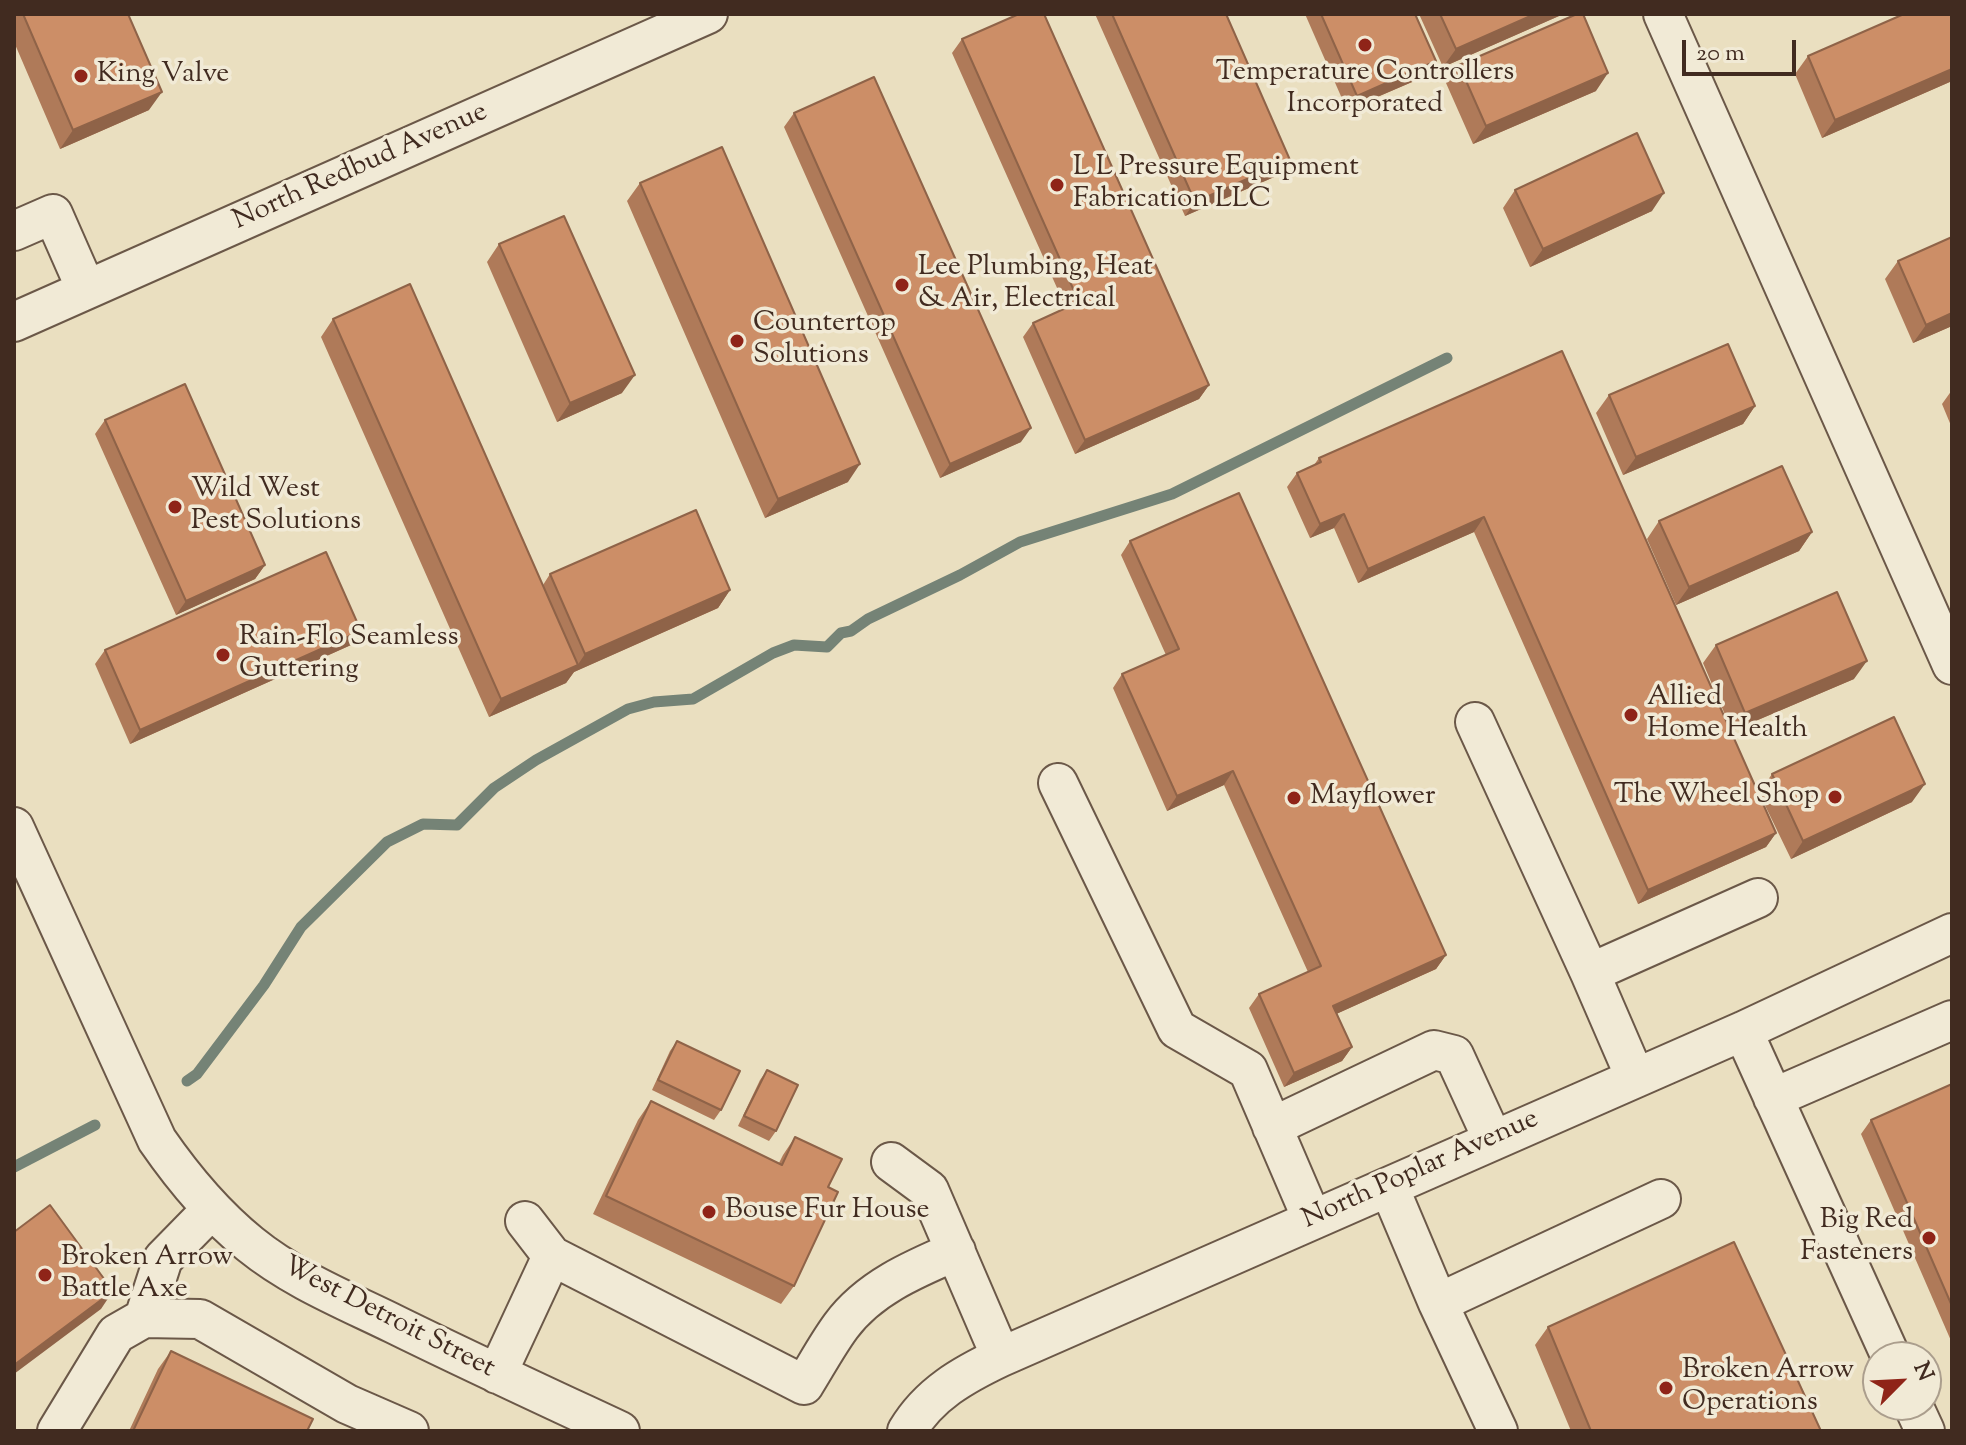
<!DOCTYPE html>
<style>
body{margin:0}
#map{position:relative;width:1966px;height:1445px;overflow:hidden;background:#eadfc0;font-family:"Sorts Mill Goudy",serif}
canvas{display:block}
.frame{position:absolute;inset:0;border:16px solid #412b20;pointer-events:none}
.north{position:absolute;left:1862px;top:1341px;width:80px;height:80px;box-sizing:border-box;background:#f1ead6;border:2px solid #ab9e8d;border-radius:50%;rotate:66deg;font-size:22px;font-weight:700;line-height:32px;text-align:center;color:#412b20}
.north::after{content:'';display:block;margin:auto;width:28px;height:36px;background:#8f2418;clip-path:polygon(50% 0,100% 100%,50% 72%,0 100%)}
.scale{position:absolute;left:1682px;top:40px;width:114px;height:36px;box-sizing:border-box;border:4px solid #412b20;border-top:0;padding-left:10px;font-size:24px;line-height:28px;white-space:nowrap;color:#412b20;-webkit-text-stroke:6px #f1ead6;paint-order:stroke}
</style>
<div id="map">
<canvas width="1966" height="1445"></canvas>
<div class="frame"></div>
<div class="north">N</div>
<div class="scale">20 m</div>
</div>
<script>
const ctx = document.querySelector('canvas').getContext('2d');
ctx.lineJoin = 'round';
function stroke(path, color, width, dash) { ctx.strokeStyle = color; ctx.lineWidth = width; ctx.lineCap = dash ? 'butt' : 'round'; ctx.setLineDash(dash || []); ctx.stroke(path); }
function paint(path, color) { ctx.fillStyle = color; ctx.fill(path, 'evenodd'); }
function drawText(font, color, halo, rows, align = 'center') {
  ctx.font = font + ' "Sorts Mill Goudy",serif'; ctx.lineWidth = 7; ctx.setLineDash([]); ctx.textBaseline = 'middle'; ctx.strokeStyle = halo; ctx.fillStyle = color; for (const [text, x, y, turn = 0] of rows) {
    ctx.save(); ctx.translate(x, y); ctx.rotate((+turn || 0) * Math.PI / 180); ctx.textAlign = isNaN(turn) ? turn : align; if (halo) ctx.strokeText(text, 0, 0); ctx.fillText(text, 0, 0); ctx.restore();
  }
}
stroke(new Path2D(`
 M187,1081L197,1074L264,985L301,927L387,842L423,824L457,825L494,788L536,760L628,709L654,702L693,699L773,653L794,645L827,647L841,633L851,631L868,619L960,575L1020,542L1172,494L1447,358
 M14,1167L95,1125`), '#758376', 11);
const minor = new Path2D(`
 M1663,14L1952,665
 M14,231L53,214L86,289
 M14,322L708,14
 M1475,722L1590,973L1635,1077
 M1058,783L1177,1029L1248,1070L1312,1219
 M14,827L157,1140C184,1179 213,1214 250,1244C293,1279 345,1300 394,1324C469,1361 545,1396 620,1431
 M1590,973L1758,898
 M1743,1031L1891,1357
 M1773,1098L1952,1020
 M1272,1127L1434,1050L1454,1055L1493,1140
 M891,1162L929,1190L1001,1357
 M1389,1187L1438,1303L1498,1431
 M525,1221L552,1256L804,1385C816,1366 827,1345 841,1326C869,1288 914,1269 956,1251
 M1438,1303L1661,1199
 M144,1318L163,1259L211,1210
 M497,1374L552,1256
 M1913,1405L1925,1431
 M57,1431L116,1334L144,1318L200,1319L347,1404L409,1431
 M907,1431C929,1394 963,1375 1001,1357L1743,1031L1952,933`);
stroke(minor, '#6b5848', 42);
stroke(minor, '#f1ead6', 38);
paint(new Path2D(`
 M14,14H128L149,110L60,149L14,42Z
 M1095,14H1226L1281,174L1185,216Z
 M1305,14H1415L1436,61L1426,76L1347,110Z
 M1419,14H1560L1559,16L1443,67Z
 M1952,14V81L1822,138L1795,74L1808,56Z
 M962,39L1209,385L1199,399L1075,454L1023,337L1033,323L1066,308L952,53Z
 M1459,65L1596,91L1473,144L1446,83Z
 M794,113L1021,442L940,478L784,127Z
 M640,183L848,482L765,518L627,201Z
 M1515,190L1652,211L1530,267L1503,208Z
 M1952,237V326L1913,343L1885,279L1898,261Z
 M499,244L622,393L557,422L487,262Z
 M333,319L543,585L550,574L730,590L718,608L574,672L566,683L489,717L321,337Z
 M1562,351L1776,833L1766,847L1638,904L1474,532L1358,583L1334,528L1310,538L1287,487L1297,473L1314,465L1319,458Z
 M1952,390V428L1942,404Z
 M1609,395L1755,406L1743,424L1623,475L1596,413Z
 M105,420L265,565L255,579L176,615L95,434Z
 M1659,521L1812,532L1799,551L1676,605L1647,539Z
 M1130,541L1446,955L1436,969L1336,1014L1352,1047L1342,1061L1284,1087L1249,1008L1259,994L1308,972L1224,785L1167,811L1113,688L1122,674L1166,655L1121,555Z
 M351,645L130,744L95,664L105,650Z
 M1716,645L1854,679L1732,731L1703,663Z
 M1772,774L1912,802L1791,859L1759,793Z
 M677,1041L721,1110L714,1120L652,1090L670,1051Z
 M767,1070L776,1131L769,1141L738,1126L760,1080Z
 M1952,1084V1343L1861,1134L1871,1120Z
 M651,1101L779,1163L783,1155L795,1137L828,1187L794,1286L781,1304L593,1214L638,1120Z
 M1548,1327L1821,1431H1571L1535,1345Z
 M171,1351L307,1431H129L158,1369Z`), '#af7a59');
paint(new Path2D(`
 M1535,14H1560L1559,16L1443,67L1456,49Z
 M1436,61L1426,76L1347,110L1357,96Z
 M1952,69V81L1822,138L1835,120Z
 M1608,73L1596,91L1473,144L1486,126Z
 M162,92L149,110L60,149L73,130Z
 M1290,160L1281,174L1185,216L1195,202Z
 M1664,193L1652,211L1530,267L1543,249Z
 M1952,313V326L1913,343L1926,325Z
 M635,375L622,393L557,422L570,403Z
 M1209,385L1199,399L1075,454L1085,440Z
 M1755,406L1743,424L1623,475L1636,457Z
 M1031,428L1021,442L940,478L950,464Z
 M860,464L848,482L765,518L778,499Z
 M1344,514L1334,528L1310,538L1320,524Z
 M1484,517L1474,532L1358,583L1368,569Z
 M1812,532L1799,551L1676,605L1689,587Z
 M265,565L255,579L176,615L186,601Z
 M730,590L718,608L574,672L566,683L489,717L501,699L577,666L585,654Z
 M361,631L351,645L130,744L140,730Z
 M1867,661L1854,679L1732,731L1745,713Z
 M1233,771L1224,785L1167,811L1177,796Z
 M1925,784L1912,802L1791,859L1803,841Z
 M1776,833L1766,847L1638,904L1648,890Z
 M1446,955L1436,969L1323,1020L1333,1006Z
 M1352,1047L1342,1061L1284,1087L1294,1073Z
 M113,1291L101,1309L14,1374V1365Z`), '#8f6348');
const building = new Path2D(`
 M23,14H128L162,92L73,130Z
 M1019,14H1044L1209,385L1085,440L1033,323L1079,302L962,39Z
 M1112,14H1226L1290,160L1195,202Z
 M1321,14H1415L1436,61L1357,96Z
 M1440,14H1535L1456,49Z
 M1577,14H1583L1608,73L1486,126L1459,65Z
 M1904,14H1952V69L1835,120L1808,56Z
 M874,77L1031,428L950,464L794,113Z
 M1637,133L1664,193L1543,249L1515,190Z
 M722,147L860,464L778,499L640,183Z
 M564,216L635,375L570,403L499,244Z
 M1952,237V313L1926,325L1898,261Z
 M410,284L578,665L501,699L333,319Z
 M1728,344L1755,406L1636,457L1609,395Z
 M1562,351L1776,833L1648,890L1484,517L1368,569L1344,514L1320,524L1297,473L1321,462L1319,458Z
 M185,384L265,565L186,601L105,420Z
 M1782,466L1812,532L1689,587L1659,521Z
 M1239,493L1446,955L1333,1006L1352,1047L1294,1073L1259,994L1321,966L1233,771L1177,796L1122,674L1179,649L1130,541Z
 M696,510L730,590L585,654L550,574Z
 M326,552L361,631L140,730L105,650Z
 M1837,592L1867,661L1745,713L1716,645Z
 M1894,717L1925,784L1803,841L1772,774Z
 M677,1041L740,1071L721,1110L658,1080Z
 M767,1070L798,1085L776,1131L744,1116Z
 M1952,1084V1306L1871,1120Z
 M651,1101L782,1165L795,1137L842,1159L828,1187L838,1192L794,1286L606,1196Z
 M50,1205L113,1291L14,1365V1232Z
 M1734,1242L1821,1431H1591L1548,1327Z
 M171,1351L313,1419L307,1431H133Z`);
paint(building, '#cc8e67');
stroke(building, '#8f6348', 2);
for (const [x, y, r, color] of [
 [1365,45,8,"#8f2418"],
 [81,76,8,"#8f2418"],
 [1057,185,8,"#8f2418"],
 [902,285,8,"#8f2418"],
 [737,341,8,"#8f2418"],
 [175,507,8,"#8f2418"],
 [223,655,8,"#8f2418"],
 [1631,715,8,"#8f2418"],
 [1835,797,8,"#8f2418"],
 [1294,798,8,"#8f2418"],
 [709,1212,8,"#8f2418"],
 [1929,1238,8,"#8f2418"],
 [45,1275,8,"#8f2418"],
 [1666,1388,8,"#8f2418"]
]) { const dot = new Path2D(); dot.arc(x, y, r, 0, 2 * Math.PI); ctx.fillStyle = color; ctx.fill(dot); stroke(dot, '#f1ead6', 3); }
drawText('28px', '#412b20', '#f1ead6', [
 ["Temperature Controllers",1365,74,"center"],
 ["Incorporated",1365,106,"center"],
 ["King Valve",97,76],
 ["L L Pressure Equipment",1073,169],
 ["Fabrication LLC",1073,201],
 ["Lee Plumbing, Heat",918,269],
 ["& Air, Electrical",918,301],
 ["Countertop",753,325],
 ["Solutions",753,357],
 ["Wild West",191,491],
 ["Pest Solutions",191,523],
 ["Rain-Flo Seamless",239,639],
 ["Guttering",239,671],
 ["Allied",1647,699],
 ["Home Health",1647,731],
 ["The Wheel Shop",1819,797,"right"],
 ["Mayflower",1310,798],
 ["Bouse Fur House",725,1212],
 ["Big Red",1913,1222,"right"],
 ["Fasteners",1913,1254,"right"],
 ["Broken Arrow",61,1259],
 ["Battle Axe",61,1291],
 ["Broken Arrow",1682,1372],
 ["Operations",1682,1404]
], 'left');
drawText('28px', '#412b20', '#f1ead6', [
 ["North Redbud Avenue",361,168,-24],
 ["North Poplar Avenue",1421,1171,-24],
 ["West Detroit Street",388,1319,27]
]);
</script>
